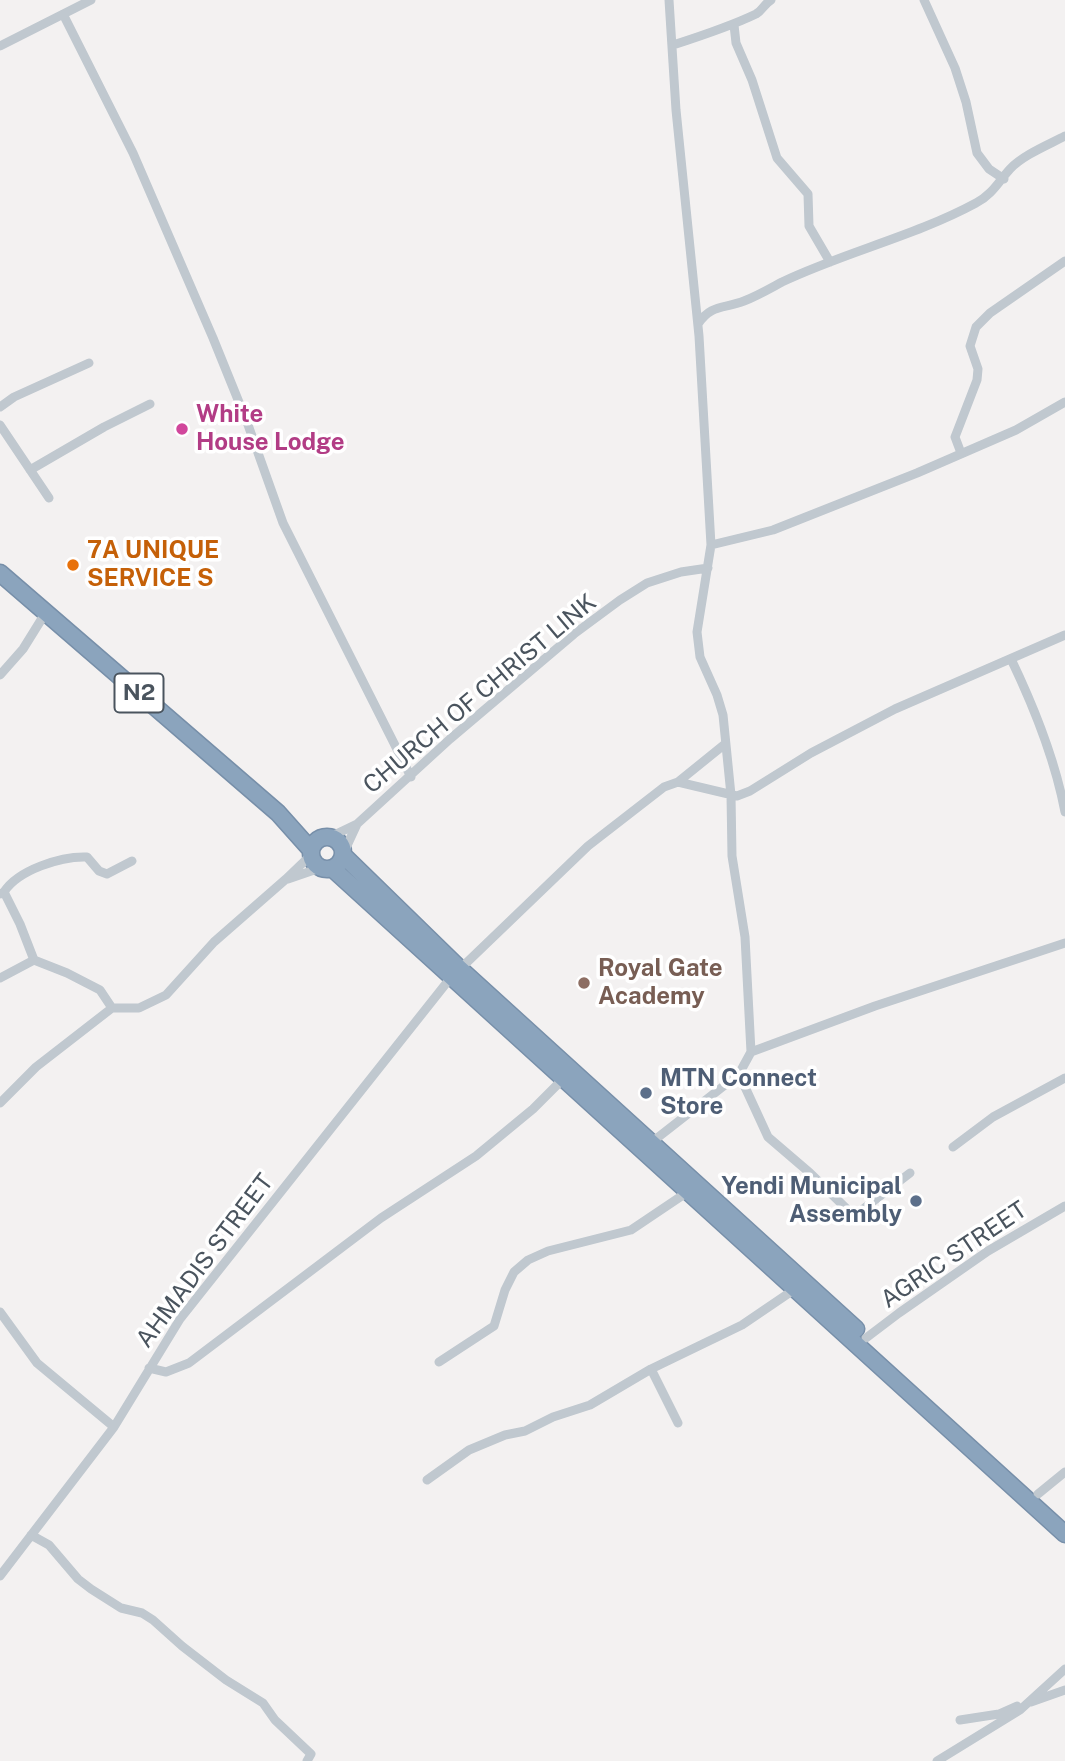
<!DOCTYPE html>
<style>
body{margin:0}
canvas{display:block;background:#f3f1f1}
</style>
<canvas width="1065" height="1761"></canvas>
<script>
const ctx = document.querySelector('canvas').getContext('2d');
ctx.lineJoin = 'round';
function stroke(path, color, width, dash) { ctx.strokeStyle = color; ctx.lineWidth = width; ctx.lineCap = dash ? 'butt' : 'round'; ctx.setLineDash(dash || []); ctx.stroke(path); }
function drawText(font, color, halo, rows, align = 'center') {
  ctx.font = font + ' "Public Sans",sans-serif'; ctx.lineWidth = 7; ctx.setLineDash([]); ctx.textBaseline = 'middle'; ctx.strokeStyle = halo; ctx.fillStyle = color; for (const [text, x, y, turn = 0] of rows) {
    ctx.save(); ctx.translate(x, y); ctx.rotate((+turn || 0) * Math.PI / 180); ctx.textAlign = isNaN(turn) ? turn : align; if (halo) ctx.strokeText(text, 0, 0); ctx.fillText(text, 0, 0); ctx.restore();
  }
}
const highway = new Path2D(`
 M0,573L278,813L311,850
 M311 853a16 16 0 1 1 32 0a16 16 0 1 1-32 0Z
 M344,856L460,969L856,1329
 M333,869L1065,1534`);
stroke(highway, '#778fa9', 19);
stroke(new Path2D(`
 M924,0L955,68L966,102L977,153L989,169L1004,179
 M63,14L133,153L213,338L247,422L283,523L411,777
 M734,25L736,43L752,80L777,158L808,194L809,226L830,262
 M673,45C701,36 729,27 756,14C763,10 764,4 771,0
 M0,46L91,0
 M698,324C711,304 724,309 744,301C757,296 769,289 782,282C845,252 915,236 976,203C992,195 999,181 1010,169C1023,155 1048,145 1065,136
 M0,407L14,397L89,363
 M0,425L49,498
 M961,453L955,437L977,380L978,369L970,346L976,327L990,313L1065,261
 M30,470L104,427L150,404
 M711,545L773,530L917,473L1016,430L1065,402
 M1011,659C1034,707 1055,759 1065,812
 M0,675L23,649L46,612
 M678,782L737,796L750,791L811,753L895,709L1065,635
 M330,837L357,824L450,739L574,634L620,600L647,583L681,572L708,568
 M344,852L357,824
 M288,879L320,868
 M4,892C18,870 61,856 87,857L99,871L107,874L132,861
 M0,894L4,892L20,924L34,960
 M460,969L588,846L664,787L678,782L725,744
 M0,978L34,960L67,973L100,990L112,1008
 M751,1052L875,1006L1065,943
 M739,1074L768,1137L810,1173L854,1216L910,1173
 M0,1103L36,1067L112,1008H139L166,995L214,942L286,879L311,855
 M652,1142L739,1074L751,1052L745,937L732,856L731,795L723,715L717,695L700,657L697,632L711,545L699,336L676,110L669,0
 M953,1147L993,1117L1065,1078
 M0,1312L37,1363L114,1427
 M866,1338L899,1313L988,1251L1065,1206
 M439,1362L494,1326L505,1290L514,1272L528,1260L548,1251L631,1230L689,1191
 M149,1368L166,1372L189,1363L381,1218L476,1156L533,1109L563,1079
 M651,1369L678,1423
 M427,1480L469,1450L505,1435L525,1431L553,1417L590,1405L651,1369L742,1325L795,1289
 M1038,1494L1065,1472
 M31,1535L49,1545L78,1579L91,1589L121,1608L142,1613L153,1620L182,1646L226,1680L263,1703L275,1720L311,1754L307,1761
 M0,1576L114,1427L180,1319L452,976
 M1031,1702L1065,1690
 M960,1720L999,1714L1017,1706
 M937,1761L1020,1710L1065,1669`), '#c0c8cf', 9);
stroke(highway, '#8ba4bd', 16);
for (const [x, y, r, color] of [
 [182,429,7,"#d1479c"],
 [73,565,7,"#e8710a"],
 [584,983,7,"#8d6e63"],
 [646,1093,7,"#5c6f8a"],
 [916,1201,7,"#5c6f8a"]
]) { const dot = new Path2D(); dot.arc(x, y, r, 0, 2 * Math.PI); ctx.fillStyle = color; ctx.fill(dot); stroke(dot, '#fff', 2.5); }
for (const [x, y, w] of [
 [139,693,49]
]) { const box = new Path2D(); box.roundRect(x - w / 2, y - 19.5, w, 39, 5); ctx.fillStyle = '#fff'; ctx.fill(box); stroke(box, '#4a545e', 2); }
drawText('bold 23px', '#4a545e', null, [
 ["N2",139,693]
]);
drawText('bold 24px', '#b23c85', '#fff', [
 ["White",196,415],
 ["House Lodge",196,443]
], 'left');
drawText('bold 24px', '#c56008', '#fff', [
 ["7A UNIQUE",87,551],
 ["SERVICE S",87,579]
], 'left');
drawText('24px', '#4a545e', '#fff', [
 ["CHURCH OF CHRIST LINK",480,694,-40],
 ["AGRIC STREET",954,1255,-34],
 ["AHMADIS STREET",205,1261,-53]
]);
drawText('bold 24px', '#785e54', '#fff', [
 ["Royal Gate",598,969],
 ["Academy",598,997]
], 'left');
drawText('bold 24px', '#4e5e75', '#fff', [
 ["MTN Connect",660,1079],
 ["Store",660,1107],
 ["Yendi Municipal",902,1187,"right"],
 ["Assembly",902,1215,"right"]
], 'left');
</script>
